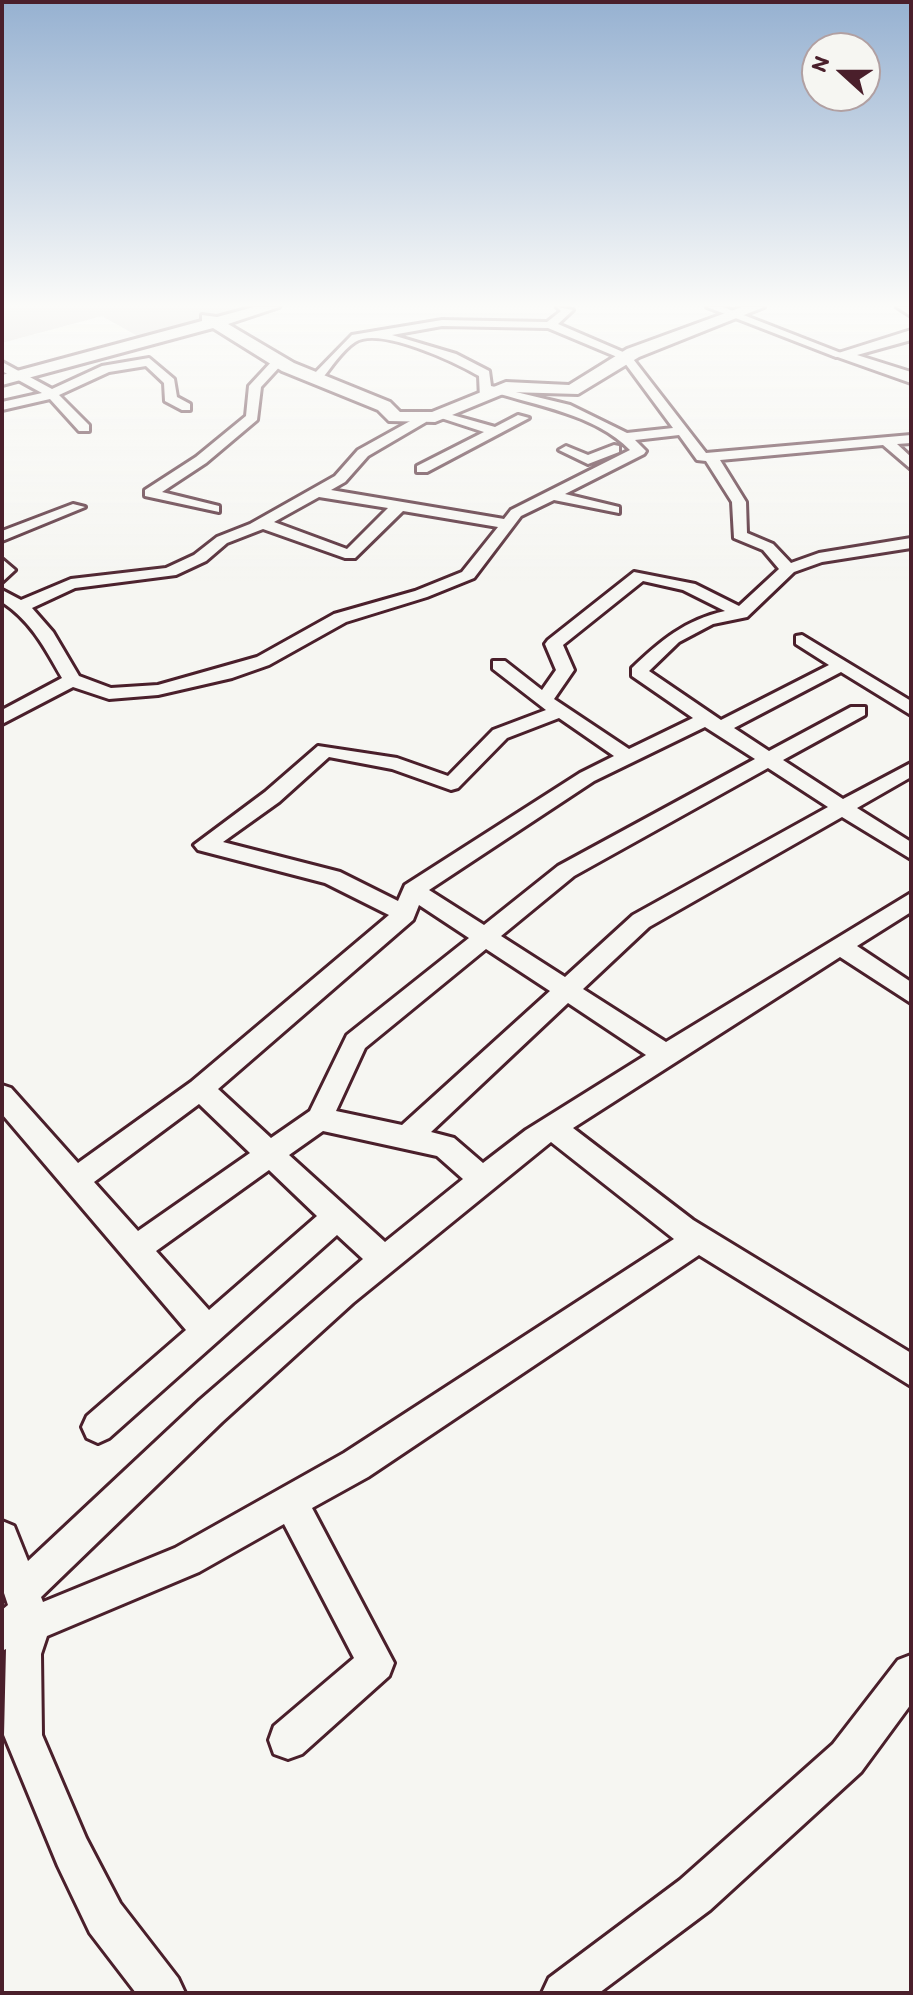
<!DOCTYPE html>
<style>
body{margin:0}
#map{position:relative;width:913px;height:1995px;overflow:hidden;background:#f6f6f2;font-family:Itim,sans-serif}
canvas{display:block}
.frame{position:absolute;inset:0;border:4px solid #4a1f2b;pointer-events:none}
.north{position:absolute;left:801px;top:32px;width:80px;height:80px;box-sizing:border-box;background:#f6f6f2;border:2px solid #b1a0a2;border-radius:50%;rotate:291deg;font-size:22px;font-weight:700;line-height:32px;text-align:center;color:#4a1f2b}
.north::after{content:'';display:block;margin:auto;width:28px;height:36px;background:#4a1f2b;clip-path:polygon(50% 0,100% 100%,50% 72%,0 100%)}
</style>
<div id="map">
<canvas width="913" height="1995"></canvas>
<div class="frame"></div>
<div class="north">N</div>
</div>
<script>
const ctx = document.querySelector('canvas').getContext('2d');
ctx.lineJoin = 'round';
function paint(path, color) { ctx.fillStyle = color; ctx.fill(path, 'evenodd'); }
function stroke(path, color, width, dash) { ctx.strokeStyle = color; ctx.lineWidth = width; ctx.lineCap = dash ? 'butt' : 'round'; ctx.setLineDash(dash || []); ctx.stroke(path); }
paint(new Path2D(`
 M2,307H247L139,337L102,316L2,343Z`), '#ddd6d5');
const street = new Path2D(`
 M557,307L573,310L558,324L630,355L706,453L911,435V443L897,444L911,457V469L883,445L720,460L746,502L747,533L773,544L791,563L819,553L911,538V548L822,562L794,572L747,617L713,624L679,642L649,671L721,720L829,665L796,644V636L802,635L911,701V715L841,672L734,728L769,751L851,707H865V715L783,760L843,799L911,763V777L857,808L911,842V859L842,817L649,927L583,989L666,1042L911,893V912L857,946L911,982V1003L840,957L573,1128L693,1220L911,1353V1386L699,1255L368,1477L312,1508L394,1663L389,1676L302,1754L288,1759L274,1754L269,1740L274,1726L354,1658L284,1524L199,1572L47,1636L41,1654L42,1735L86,1838L120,1903L178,1978L185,1993H136L90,1933L58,1866L4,1735L6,1649L2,1651V1610L8,1605L2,1587V1521L14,1526L28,1561L200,1400L363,1259L337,1235L109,1438L98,1443L87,1438L82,1427L87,1416L186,1330L2,1114V1085L11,1088L78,1163L191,1082L389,915L325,883L198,850L194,845L265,792L318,746L397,758L448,776L493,730L546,710L493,669V661H505L542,690L556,670L545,644L548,640L634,572L695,584L739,606L779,569L763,550L734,538L732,502L706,461L697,460L679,435L635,440L646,451L644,454L565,494L619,507V513L554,500L521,516L474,578L427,597L346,622L269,665L232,678L158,695L109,699L73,687L2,724V710L62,678C45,648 31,621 2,602V590L21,600L71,579L166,568L194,555L217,537L250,524L335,476L358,450L421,415L426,416V422L368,456L345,482L331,490L504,519L511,510L630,450C595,414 537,406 490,391L488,398H480L479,376C455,362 379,326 355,342C342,350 331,368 321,380L311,377L352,335L442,320L547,322L561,311ZM442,326L548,328L622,359L673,428L627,433L570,405L491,386L489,371L456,354L392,335ZM319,497L388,508L347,549L274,522ZM403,511L498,527L462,572L415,591L334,614L257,657L158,685L111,688L79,676L53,632L32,608L75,588L176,575L206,561L227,543L263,529L345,558H355ZM643,581L683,590L725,611C685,620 660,641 632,668V676L693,718L629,749L554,699L574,670L563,645ZM559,718L614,756L580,773L405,885L398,901L340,872L223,842L279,802L329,757L392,769L451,790L458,788L507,738ZM705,727L755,759L558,866L484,925L429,890L594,781ZM768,768L828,807L633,915L565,977L501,936L574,876ZM419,905L469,938L347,1035L310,1111L271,1138L218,1089L413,920ZM486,949L550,991L402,1125L336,1111L365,1048ZM568,1003L646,1055L526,1130L483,1163L454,1138L431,1132ZM199,1104L250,1153L138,1231L94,1182ZM323,1131L437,1156L463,1179L385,1242L289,1155ZM551,1142L674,1239L344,1453L175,1548L43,1602L41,1597L222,1422L353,1303ZM269,1170L317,1216L209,1310L156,1251Z
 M707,307H723L846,355L836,357Z
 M149,358L174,379L177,397L190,404V410H182L165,401L164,383L146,366L109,372L59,395L89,425V431H79L50,399L2,410V402L42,393L2,371V362L52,389L102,366Z
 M274,359L284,362L261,387L257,420L206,463L162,492L219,506V512L145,496V490L196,457L246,416L249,386Z
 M438,411L495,427L518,415L529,418L427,472H417V466L484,432L438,417Z
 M614,445L619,446V452L588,464L559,450L566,446L588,455Z
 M73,504L85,507L2,541V531Z
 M2,559L15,570L2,582Z
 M911,1655V1704L861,1772L710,1910L599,1993H542L549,1978L680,1880L833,1744L898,1660Z`);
const secondary = new Path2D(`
 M254,307H279L228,324L294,363L390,402L400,412H432L506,382L569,385L627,349L742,307H764L639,357L578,394L508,392L435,422L389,421L378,410L282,371L213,328L2,385V375L202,321V315L217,317Z
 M897,307H911V316Z
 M911,330V340L857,355L911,372V383L832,355Z`);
stroke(street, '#4a1f2b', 6);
stroke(secondary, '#4a1f2b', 6);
paint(street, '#f6f6f2');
paint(secondary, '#f6f6f2');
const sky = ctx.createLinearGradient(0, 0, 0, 587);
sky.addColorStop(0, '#96b1d1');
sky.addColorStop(0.52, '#fbfbf9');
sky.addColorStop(1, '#fbfbf900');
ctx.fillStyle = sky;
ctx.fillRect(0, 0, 913, 587);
</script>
